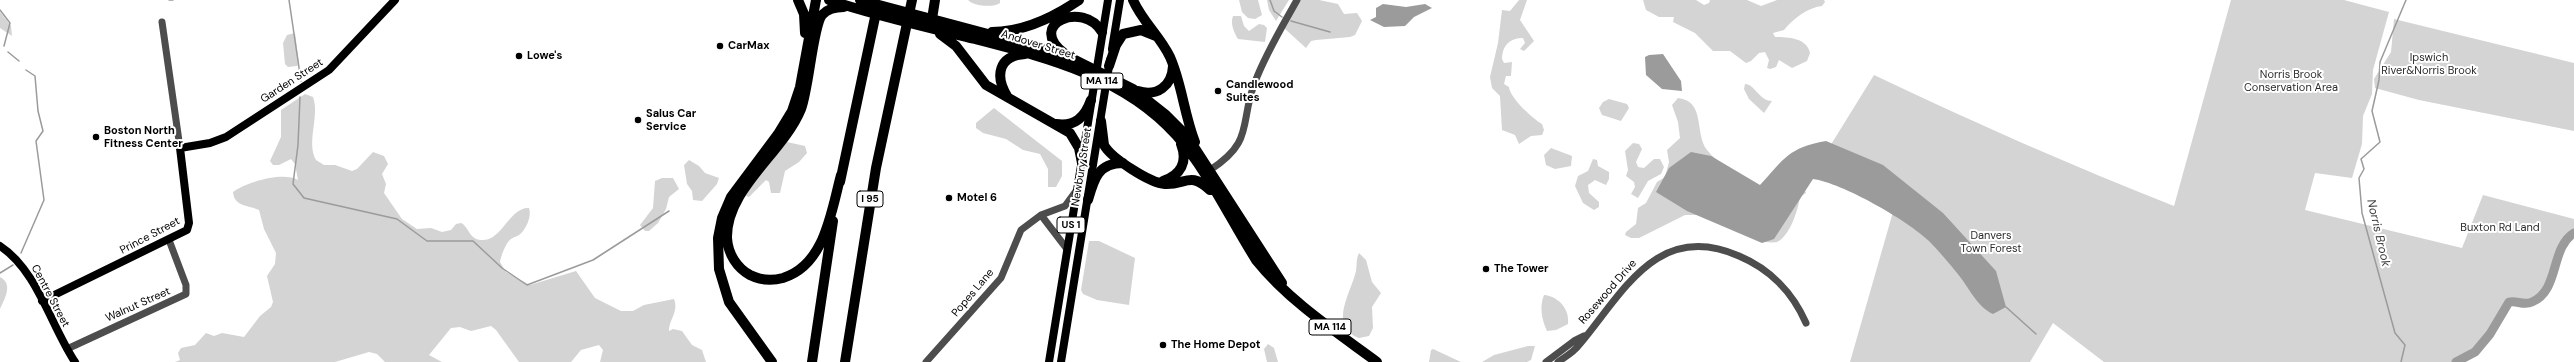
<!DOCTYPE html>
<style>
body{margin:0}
canvas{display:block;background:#fff}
</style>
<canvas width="2574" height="362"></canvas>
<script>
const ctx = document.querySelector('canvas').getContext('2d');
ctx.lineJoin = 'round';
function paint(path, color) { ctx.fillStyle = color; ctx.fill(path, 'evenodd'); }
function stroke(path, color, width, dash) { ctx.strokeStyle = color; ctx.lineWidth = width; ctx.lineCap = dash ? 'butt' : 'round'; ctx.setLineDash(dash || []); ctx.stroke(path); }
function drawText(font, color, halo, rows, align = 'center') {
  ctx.font = font + ' "DM Sans",sans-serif'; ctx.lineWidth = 4; ctx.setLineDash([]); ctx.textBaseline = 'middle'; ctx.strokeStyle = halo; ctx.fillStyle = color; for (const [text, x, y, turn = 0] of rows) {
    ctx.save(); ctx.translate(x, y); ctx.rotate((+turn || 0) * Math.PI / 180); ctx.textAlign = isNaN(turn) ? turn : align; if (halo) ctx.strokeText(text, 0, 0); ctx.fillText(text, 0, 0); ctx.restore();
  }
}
paint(new Path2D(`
 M968,0H1000V3C993,8 973,6 968,0Z
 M1239,0H1258L1262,15L1255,19L1248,18L1242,12Z
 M1267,0H1289L1276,21L1269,10Z
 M1299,0H1319L1338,4L1344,14L1357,13L1362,21L1355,35L1350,37L1316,40L1311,41L1306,48L1284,28Z
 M1519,0H1527L1520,20L1534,41L1524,51L1520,49L1525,43L1523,38C1509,38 1502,46 1502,59L1504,63L1512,62L1511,76H1506L1504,84L1509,87C1510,98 1532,118 1542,124L1544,130L1542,135L1531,136L1519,144L1515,135L1502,130L1500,96L1492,88L1490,77L1498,43L1502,10L1510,11Z
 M1643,0H1696L1704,5L1709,3L1710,0H1747L1761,6L1777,0H1824L1825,2L1822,6C1807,8 1794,18 1784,30L1773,33L1775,37C1789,37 1807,38 1810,53L1807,61L1792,68L1779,60L1776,67L1770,69L1767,68L1769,60L1765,52L1759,53L1751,61L1746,63L1730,51H1713L1695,33L1673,22L1674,17H1659L1646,10Z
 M2231,0H2344L2389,12L2373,70L2372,94L2363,116L2362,144L2352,178L2315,173L2305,210L2462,248L2483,195L2574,219V233C2550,248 2560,289 2532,302C2523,306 2517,300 2509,302L2490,334L2475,352L2456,362H2104L2053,323L2030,362H1850L1895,205L1814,172L1874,75C1973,122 2072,166 2174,206Z
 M0,12L11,26L12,36L0,28Z
 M1233,16H1241L1244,26L1249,31L1259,24L1264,25L1267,28L1265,42L1238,39C1234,33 1230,23 1233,16Z
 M2394,19L2574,63V131L2419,100L2375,88L2374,79L2391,52Z
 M295,33L299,64L297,66L288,67L285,64L283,43L287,35Z
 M1745,84C1755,84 1759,101 1772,101L1764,113L1749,99L1744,89Z
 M305,94L313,97C320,116 306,142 316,160L324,165H335L352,171L357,169L373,152L384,156L388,164L382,174L386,184L384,193L402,219L417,229L431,228L442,232L451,230L456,224L461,223C469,227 469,239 481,240C502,242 509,207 529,208C532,216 526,230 519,235C515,237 511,238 508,242C505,246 501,256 500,262L506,272L530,285L576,271L595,298L621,311H633L644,305L674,299C679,312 669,319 669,331L673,329L682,331L692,345L702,350L706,362H600L603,350L599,345L581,350L571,362H519L496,330L491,326L471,331L460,327L451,328L429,355L442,362H385L377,354L369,352L335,362H175L180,360L178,353L181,348L195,345L206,333L214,336L222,333L244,337L260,316L271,307L273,302L267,276L275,264L276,253L264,229L259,210C249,205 234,207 233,192C246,182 284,171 298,180L295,164L291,159L279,165H273L270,161L281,137V110Z
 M1678,98C1706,101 1694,133 1707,150C1718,164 1742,178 1757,187L1798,174L1806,193L1800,197C1798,210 1790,236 1777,242C1773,243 1768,242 1764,242L1701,215H1685L1639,238H1631L1625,235L1626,232L1636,224L1638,208L1646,203L1657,182L1665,177L1669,162L1667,150L1680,138L1678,122L1672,105Z
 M1609,99L1627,104L1629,108L1621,121L1602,115L1599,108L1603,102Z
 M994,108L1062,161V176L1056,187H1048V169L1040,154L1023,150L1006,139L983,133L976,128V123Z
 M787,142L805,146L807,153L799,162L785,171L780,193H771L769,182L766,180L749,197L746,196L751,185Z
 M1633,143L1639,144L1642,149L1636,162L1638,167L1644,168L1654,159H1660L1664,167L1661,174L1648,181L1638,198L1631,194L1635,187L1634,182L1626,176L1628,170L1625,151Z
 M1551,148L1572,156L1571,166L1555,169L1546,165L1544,155Z
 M1593,159L1597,160L1598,166L1609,172V179L1606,185L1595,180L1588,185L1589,193L1599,202V207L1594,210L1583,203L1575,186L1578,176L1588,171Z
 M689,160L699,166L705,173L719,178L717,184L702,201L693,200L692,191L687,184L684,165Z
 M662,178H673L679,189L669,197L666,209L658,223L649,231H645L640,225L653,208L655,181Z
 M1089,241H1099L1135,258L1129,305L1097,300L1083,294L1081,290Z
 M1359,253L1366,260L1372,282L1381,293L1372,307L1373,328L1369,336L1359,338C1328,326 1351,293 1356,271C1357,265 1356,259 1359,253Z
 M0,277C14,284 4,300 0,309Z
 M1544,295C1558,296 1570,309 1568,324L1556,330L1547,331C1542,320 1539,307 1544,295Z
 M1268,344L1274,348L1278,362H1267L1264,349Z
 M1528,346H1535L1531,360L1527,362H1482L1494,355Z
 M1433,349L1461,362H1429L1431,350Z`), '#d4d4d4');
paint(new Path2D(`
 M1383,4L1406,7L1425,4L1432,8L1414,17L1405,26L1384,27L1370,20L1376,17V8Z
 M1663,54L1681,81L1682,91L1662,89L1646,75L1645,57L1649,55Z
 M1826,141L1883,165L1943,213L1996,271L2006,307L1993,314C1976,306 1969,287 1957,273C1948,262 1939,251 1929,241C1907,220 1842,183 1813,179L1774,239L1762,243L1687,211L1656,192L1669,168L1691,152L1711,156L1760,185C1785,158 1788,148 1826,141Z`), '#9b9b9b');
stroke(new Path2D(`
 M169,0H173
 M289,0L301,81
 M1270,0L1274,11L1282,17
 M0,10L10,23L4,46
 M1291,21L1330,32
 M8,52L19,61
 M300,97L298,145L293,184L304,198L397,219L427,241H473L502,268L527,285L593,260L669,211
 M21,253L44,200L36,141L43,131L38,111L35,76L26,70
 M0,273L13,265
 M2006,307L2036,334
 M2401,362L2405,345L2395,333L2362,213L2359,178L2364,169L2361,159L2380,142L2372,111L2379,80L2380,62L2406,0`), '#9b9b9b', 1.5);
stroke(new Path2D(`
 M2456,362L2475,352L2490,334L2509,302C2517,300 2523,306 2532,302C2560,290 2550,248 2574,233`), '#9b9b9b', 9);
stroke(new Path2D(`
 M162,22L180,148
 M1210,170C1255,141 1239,123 1255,82C1266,53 1282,27 1297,0
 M1041,215L1067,249
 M67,349L186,294V285L169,240
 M926,362L1001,278L1021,230L1041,215L1065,206L1076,191
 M1546,362L1574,341L1584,336
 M1558,362C1565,357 1574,352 1579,345C1623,293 1657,220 1739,256C1770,269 1793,293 1806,323`), '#4d4d4d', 7);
stroke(new Path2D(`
 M1112,49L1120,0
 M0,246C37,270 51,326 75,362
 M42,301L187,230L189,223L180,148L210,143L226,137L329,70L395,0
 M1049,362L1108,0
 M1061,362L1110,60`), '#000', 8);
stroke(new Path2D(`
 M798,0L804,14L805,33
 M829,0C877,16 926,27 975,39C1048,58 1124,77 1176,135C1208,171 1230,219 1256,260C1289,301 1335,331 1377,362
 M860,0L1063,54L1133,89L1166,115L1187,136L1282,283
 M1133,0C1142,21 1160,36 1170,57C1182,84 1184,114 1195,142
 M926,22L932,19L935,0
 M992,32C1023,32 1054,17 1079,0
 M940,34L956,46L986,85L1070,133L1079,148L1082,163
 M1064,53C1026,24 1083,0 1102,32
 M1109,66L1116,45L1123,34L1141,30L1156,36
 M1138,91C1157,97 1172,86 1173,66
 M1007,96C995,76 998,56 1025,54
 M1101,121L1104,145C1111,158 1150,183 1165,184C1186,185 1190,171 1210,190
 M1056,124C1075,127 1085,117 1091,100
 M841,175C831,212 825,265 783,278C772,281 760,280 750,275C737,268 728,254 727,238C726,189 783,153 801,109C809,88 813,26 822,15C828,8 836,7 844,7
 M1163,181C1181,175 1188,162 1181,144
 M840,182L877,8
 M1088,200C1094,179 1098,163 1123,163
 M772,362L729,302L719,269L718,238L722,218L731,197L778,134L792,111L800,87L816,0
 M812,362L833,221
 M845,362L876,168L912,0`), '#000', 10);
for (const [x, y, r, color] of [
 [720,46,4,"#000"],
 [519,56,4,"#000"],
 [1218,91,4,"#000"],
 [638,120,4,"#000"],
 [96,137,4,"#000"],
 [949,198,4,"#000"],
 [1486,269,4,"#000"],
 [1163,345,4,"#000"]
]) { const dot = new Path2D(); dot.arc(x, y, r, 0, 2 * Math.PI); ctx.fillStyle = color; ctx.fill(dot); stroke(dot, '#fff', 1.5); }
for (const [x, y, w] of [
 [1102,81,42],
 [870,199,26],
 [1071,225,28],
 [1330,327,42]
]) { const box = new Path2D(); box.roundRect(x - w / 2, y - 8, w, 16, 3); ctx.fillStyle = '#fff'; ctx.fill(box); stroke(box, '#000', 1); }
drawText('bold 10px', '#000', null, [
 ["MA 114",1102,81],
 ["I 95",870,199],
 ["US 1",1071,225],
 ["MA 114",1330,327]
]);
drawText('11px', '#000', '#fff', [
 ["Andover Street",1038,45,17],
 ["Garden Street",292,81,-33],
 ["Newbury Street",1082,167,-81],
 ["Prince Street",150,236,-28],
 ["Rosewood Drive",1608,292,-49],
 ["Popes Lane",973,293,-50],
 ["Centre Street",50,296,62],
 ["Walnut Street",138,305,-24]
]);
drawText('bold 11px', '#000', '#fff', [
 ["CarMax",728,46],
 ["Lowe's",527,56],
 ["Candlewood",1226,85],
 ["Suites",1226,98],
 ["Salus Car",646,114],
 ["Service",646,127],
 ["Boston North",104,131],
 ["Fitness Center",104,144],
 ["Motel 6",957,198],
 ["The Tower",1494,269],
 ["The Home Depot",1171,345]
], 'left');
drawText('11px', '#2b2b2b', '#fff', [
 ["Ipswich",2429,58],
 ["River&Norris Brook",2429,71],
 ["Norris Brook",2291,75],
 ["Conservation Area",2291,88],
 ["Buxton Rd Land",2500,228],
 ["Danvers",1991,236],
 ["Town Forest",1991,249]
]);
drawText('italic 12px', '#3c3c3c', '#fff', [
 ["Norris Brook",2378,233,77]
]);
</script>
